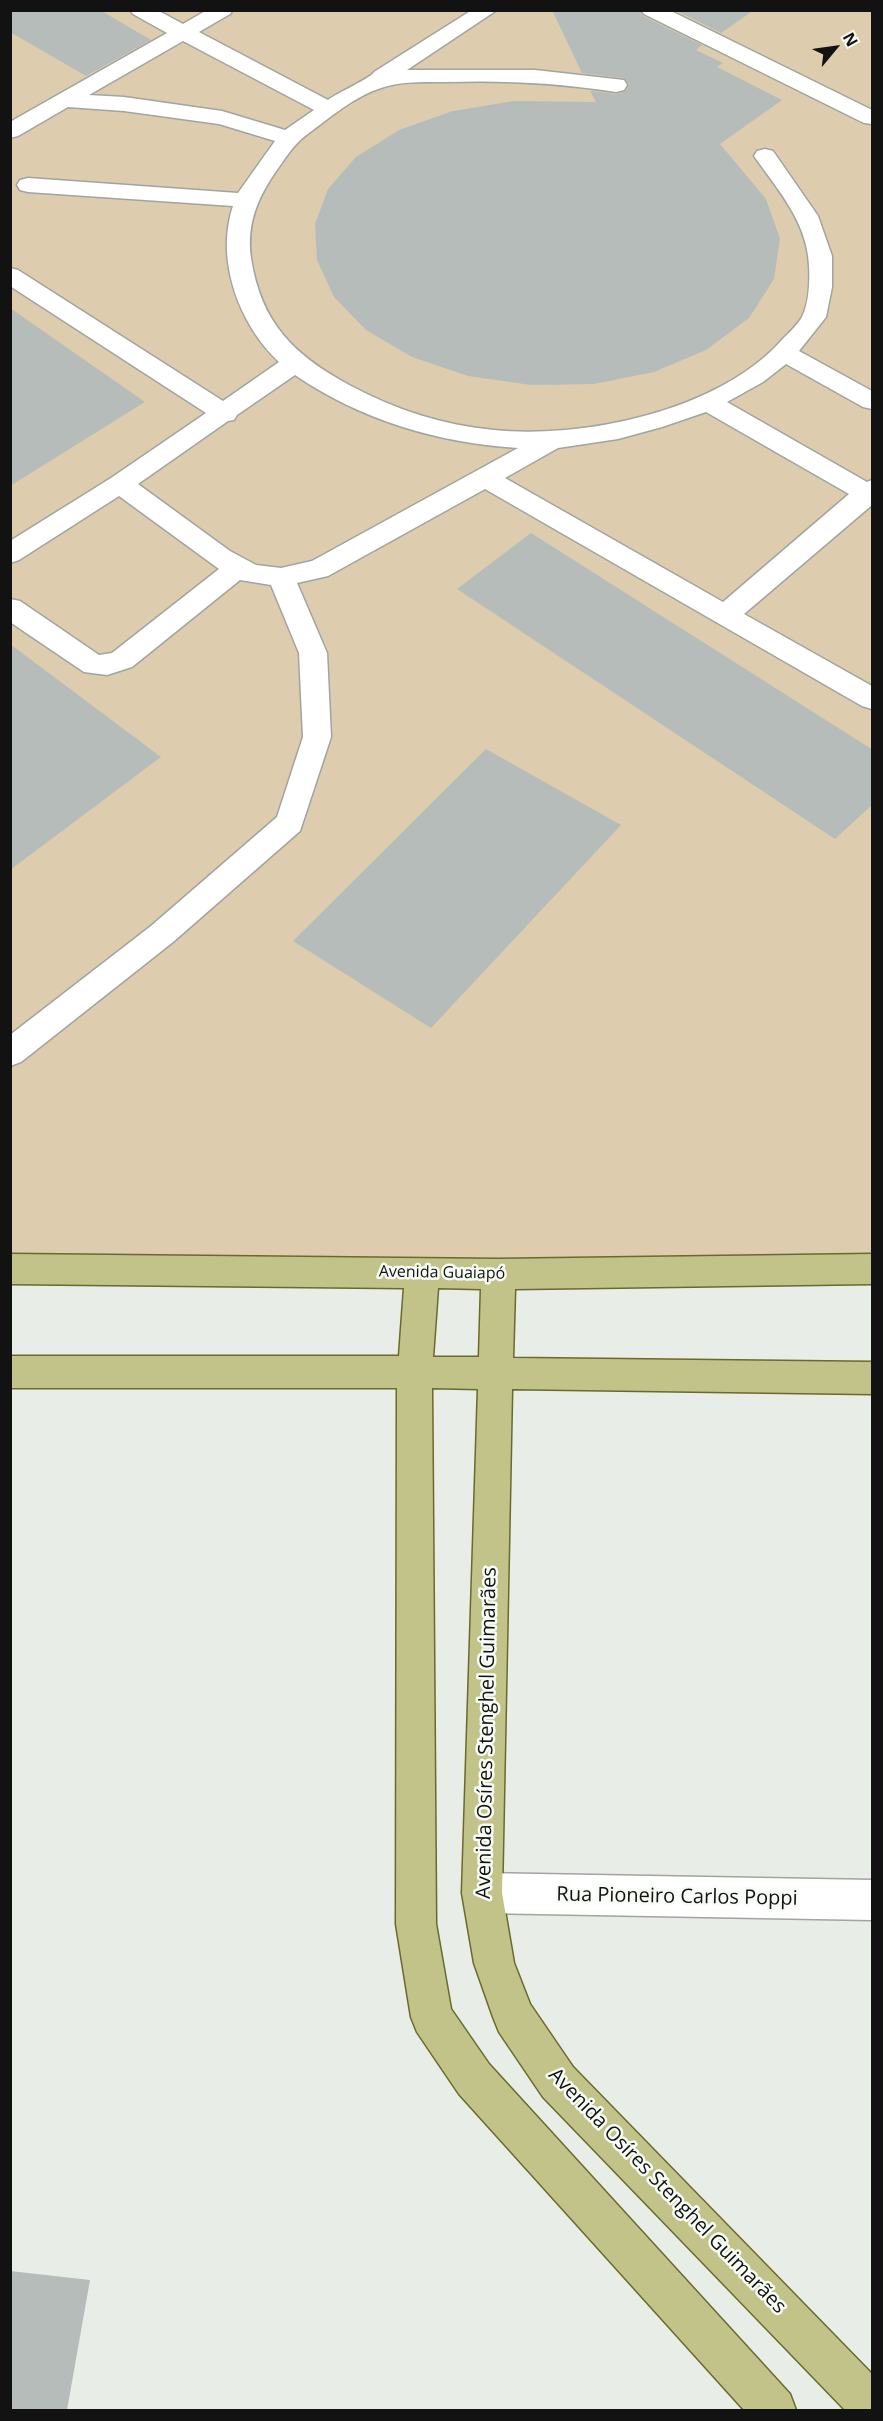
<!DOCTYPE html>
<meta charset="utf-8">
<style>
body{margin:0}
#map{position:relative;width:883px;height:2421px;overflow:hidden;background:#e9ede8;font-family:"Open Sans",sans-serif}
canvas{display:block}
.frame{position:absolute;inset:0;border:12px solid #111211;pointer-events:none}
.north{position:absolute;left:805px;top:18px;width:60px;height:60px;-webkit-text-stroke:4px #f7fbf5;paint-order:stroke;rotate:61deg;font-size:16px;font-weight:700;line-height:24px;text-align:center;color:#111211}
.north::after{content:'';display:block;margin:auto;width:21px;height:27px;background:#111211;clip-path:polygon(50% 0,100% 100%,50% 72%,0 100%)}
</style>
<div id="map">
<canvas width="883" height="2421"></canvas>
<div class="frame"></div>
<div class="north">N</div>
</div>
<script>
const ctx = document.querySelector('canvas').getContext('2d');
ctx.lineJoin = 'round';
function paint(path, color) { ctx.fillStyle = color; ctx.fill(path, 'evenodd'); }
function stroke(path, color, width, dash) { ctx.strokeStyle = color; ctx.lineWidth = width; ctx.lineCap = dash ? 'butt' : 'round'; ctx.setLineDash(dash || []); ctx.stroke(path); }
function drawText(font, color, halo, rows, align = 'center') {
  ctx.font = font + ' "Open Sans",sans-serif'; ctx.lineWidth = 5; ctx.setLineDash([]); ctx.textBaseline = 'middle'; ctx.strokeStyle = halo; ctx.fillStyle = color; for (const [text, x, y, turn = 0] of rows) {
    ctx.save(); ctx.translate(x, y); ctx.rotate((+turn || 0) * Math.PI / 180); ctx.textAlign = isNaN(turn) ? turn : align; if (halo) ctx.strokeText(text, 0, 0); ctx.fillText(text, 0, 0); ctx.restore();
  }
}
paint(new Path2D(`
 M11,11H872V1269L498,1274L11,1270Z`), '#ddcdae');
paint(new Path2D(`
 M10,10H100L151,40L86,76L10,32Z
 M552,10H639L643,16L702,45L696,50L723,63L717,67L782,100L720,144L766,199L780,239L774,279L749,318L706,350L654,372L594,384L531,385L468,376L412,357L366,330L334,297L317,260L315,224L328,189L356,157L399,130L453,111L513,101L596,102L590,91L616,94L626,91L629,84L624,78L582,73Z
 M675,10H754L721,33Z
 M10,308L145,402L10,486Z
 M531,533L873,750V804L835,839L457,589Z
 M10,644L161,757L10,870Z
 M486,749L621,825L431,1028L293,941Z
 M10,2271L90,2280L67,2410H10Z`), '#b5bcb9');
const minor = new Path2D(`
 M130,10H157L183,24L207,10H233L230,14L199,32L328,100C337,93 371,78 374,72L472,10H497L407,70H535L624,80L627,85L624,90L616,92C560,83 503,80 446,82C425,82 401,81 381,88C355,96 331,117 309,133C296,142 288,154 279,167C259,195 246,222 251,258C261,324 295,356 351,386C396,410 443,425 494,430C584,439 717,411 780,342C787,334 797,326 802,317C809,303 810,281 809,265C807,222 778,190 754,156L757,151L765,149L773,151L818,216L832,256V287L826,317L799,351L872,391V409L863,407L786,364L763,382L727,402L867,482L872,480V505L744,614L872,686V709L862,706L485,489L328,576L297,583L327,653L331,737L300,831L173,942L21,1062L10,1066V1035L151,926L277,817L303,737L299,653L271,585L240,580L132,667L107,675L84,672L10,622V599L20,601L99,655L112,653L219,569L119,496L19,560L10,563V541L111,478L206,413L10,286V268L18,270L223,401L279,362C239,324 215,260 233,206L28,192L20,190L17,185L20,180L28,178L238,193L275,141L219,124L124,111L68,107L18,136L10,138V122L167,33L133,14ZM183,41L314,110L285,130L222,111L124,97L89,95ZM295,375C361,420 438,443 518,448L312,561L281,568L256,565L230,551L138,484L228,421L234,420L237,415ZM706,412L849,494L723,602L505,478L558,448L618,439L662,427Z
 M641,10H669L872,110V124L864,123L644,14Z
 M482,1873L872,1880V1920L482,1913L468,1907L462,1893L468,1879Z`);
const major = new Path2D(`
 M10,1254L498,1259L872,1254V1284L515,1289L513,1358L872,1362V1394L512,1389L502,1893L514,1963L530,2004L573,2067L872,2374V2410H845L543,2097L499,2032L493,2017L474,1963L462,1893L478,1389L432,1388L436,1924L451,2009L489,2064L790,2394L796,2410H744L459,2094L417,2032L411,2017L396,1924L397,1388H10V1356H399L404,1288L10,1284ZM438,1288L481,1289L479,1357H433Z`);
stroke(minor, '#a1a49f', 3);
stroke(major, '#686b2b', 3);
paint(minor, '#fff');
paint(major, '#c1c388');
drawText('16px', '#111211', '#f7fbf5', [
 ["Avenida Guaiapó",442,1273,1]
]);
drawText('20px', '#111211', '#f7fbf5', [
 ["Avenida Osíres Stenghel Guimarães",487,1733,-89],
 ["Rua Pioneiro Carlos Poppi",677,1897,1],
 ["Avenida Osíres Stenghel Guimarães",667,2191,46]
]);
</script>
